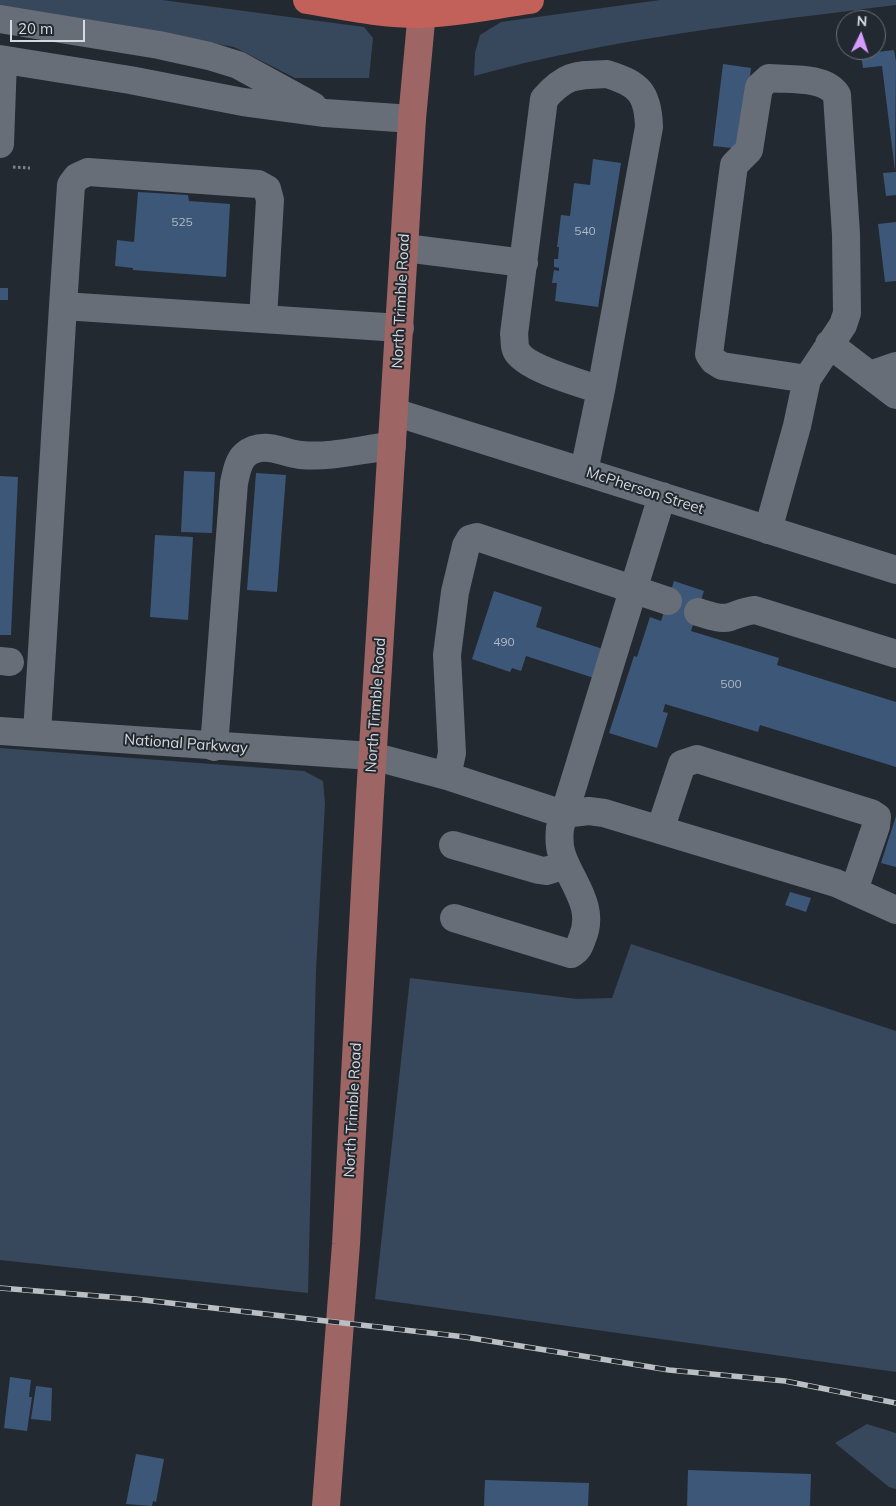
<!DOCTYPE html>
<style>
body{margin:0}
#map{position:relative;width:896px;height:1506px;overflow:hidden;background:#232930;font-family:Mulish,sans-serif}
canvas{display:block}
.north{position:absolute;left:836px;top:10px;width:50px;height:50px;box-sizing:border-box;background:#232930;border:1px solid #6b7076;border-radius:50%;rotate:4deg;font-size:14px;font-weight:700;line-height:20px;text-align:center;color:#d6dadf}
.north::after{content:'';display:block;margin:auto;width:18px;height:22px;background:#d49cfc;clip-path:polygon(50% 0,100% 100%,50% 72%,0 100%)}
.scale{position:absolute;left:10px;top:20px;width:75px;height:22px;box-sizing:border-box;border:2px solid #d6dadf;border-top:0;padding-left:6px;font-size:15px;line-height:18px;white-space:nowrap;color:#d6dadf;-webkit-text-stroke:4px #232930;paint-order:stroke}
</style>
<div id="map">
<canvas width="896" height="1506"></canvas>
<div class="north">N</div>
<div class="scale">20 m</div>
</div>
<script>
const ctx = document.querySelector('canvas').getContext('2d');
ctx.lineJoin = 'round';
function paint(path, color) { ctx.fillStyle = color; ctx.fill(path, 'evenodd'); }
function stroke(path, color, width, dash) { ctx.strokeStyle = color; ctx.lineWidth = width; ctx.lineCap = dash ? 'butt' : 'round'; ctx.setLineDash(dash || []); ctx.stroke(path); }
function drawText(font, color, halo, rows, align = 'center') {
  ctx.font = font + ' Mulish,sans-serif'; ctx.lineWidth = 4; ctx.setLineDash([]); ctx.textBaseline = 'middle'; ctx.strokeStyle = halo; ctx.fillStyle = color; for (const [text, x, y, turn = 0] of rows) {
    ctx.save(); ctx.translate(x, y); ctx.rotate((+turn || 0) * Math.PI / 180); ctx.textAlign = isNaN(turn) ? turn : align; if (halo) ctx.strokeText(text, 0, 0); ctx.fillText(text, 0, 0); ctx.restore();
  }
}
paint(new Path2D(`
 M0,0H162L364,27L373,38L369,78H295L234,47L0,7Z
 M660,0H896V5C755,23 611,38 474,76L475,53L480,35L501,22Z
 M0,748L304,771L323,781L325,803L316,971L308,1293L0,1260Z
 M631,944L896,1031V1372L375,1299L410,978L577,999L612,998Z
 M867,1424L896,1433V1489L889,1487L835,1443Z`), '#37475c');
paint(new Path2D(`
 M894,50L896,62L895,171L882,66L863,68L861,54Z
 M723,64L751,68L741,149L713,146Z
 M593,159L621,163L598,307L555,301L557,283H552L554,270L559,271V268L554,267V259H558L559,247H557L561,215L570,216L574,183L590,185Z
 M896,172V195L886,196L883,173Z
 M138,192L188,195L189,201L230,204L226,277L133,270V268L115,266L117,240L134,242Z
 M896,222V281L885,282L878,224Z
 M0,288H8V300H0Z
 M184,471L215,472L212,533L181,532Z
 M256,473L286,475L277,592L247,590Z
 M0,476L18,477L11,635H0Z
 M155,535L193,537L188,620L150,617Z
 M674,581L704,591L691,631L779,658L777,665L896,702V767L760,725L758,732L665,704L663,712L668,713L657,748L609,733L634,656L637,657L650,617L661,621Z
 M494,591L542,607L536,627L606,650L597,679L526,656L521,671L512,668L510,672L472,659Z
 M896,816V867L881,863Z
 M790,892L811,898L806,912L785,905Z
 M10,1377L31,1380L29,1397H32L27,1431L4,1428Z
 M36,1386L52,1388L51,1421L31,1419Z
 M136,1454L164,1459L156,1502L153,1501L152,1506L126,1504Z
 M688,1470L811,1474L810,1506H687Z
 M485,1480L589,1483L588,1506H484Z`), '#3d5779');
stroke(new Path2D(`
 M13,167L30,168`), '#7e8389', 3, [2.5, 2.5]);
stroke(new Path2D(`
 M0,19L159,45L209,56L238,65L313,106
 M0,59L130,80L243,102L325,113L412,119
 M607,74C639,84 648,93 649,127L601,390C583,384 524,368 516,350C514,346 515,339 514,334L544,99C566,74 576,75 607,74Z
 M0,144L3,60
 M405,248L524,263
 M63,306L71,185L77,177L88,172L258,184L267,189L270,200L263,318
 M829,344L896,395
 M870,375L896,366
 M394,412L896,570
 M584,471L601,390
 M768,530L797,426L807,379L843,325L847,313L846,234L837,95C825,76 790,80 769,78L759,87L749,150L734,165L709,354L714,361L722,366L807,379
 M698,612C708,615 720,620 730,617C739,614 745,611 755,610L896,654
 M0,661L10,662
 M0,731L372,756L447,776L563,814L589,811L604,813L836,883L896,910
 M37,733L63,306L400,328
 M214,747L234,483C236,474 238,461 245,455C262,440 283,453 301,455C332,458 362,449 392,446
 M447,776L452,753L447,655L455,592L466,546L470,539L477,537L668,601
 M660,830L682,764L697,759L871,813L877,817L876,826L854,890
 M453,845L539,870L546,871L566,865
 M454,918L571,954C578,950 579,947 582,939C596,907 572,884 562,855C559,846 559,837 560,828L662,496`), '#676e77', 28);
stroke(new Path2D(`
 M326,1506L346,1244L370,796L412,119L423,0`), '#9d6665', 28);
stroke(new Path2D(`
 M307,0C345,6 384,15 422,14C458,13 494,5 530,0`), '#c16159', 28);
const rail = new Path2D(`
 M0,1288L135,1299L465,1337L669,1370L785,1381L896,1403`);
stroke(rail, '#bbbfc5', 5.5);
stroke(rail, '#232930', 4, [11]);
drawText('12px', '#b0b9c6', null, [
 ["525",182,222],
 ["540",585,231],
 ["490",504,642],
 ["500",731,684]
]);
drawText('15px', '#d6dadf', '#232930', [
 ["North Trimble Road",401,301,-87],
 ["McPherson Street",645,491,18],
 ["North Trimble Road",376,705,-86],
 ["National Parkway",186,744,4],
 ["North Trimble Road",353,1110,-87]
]);
</script>
